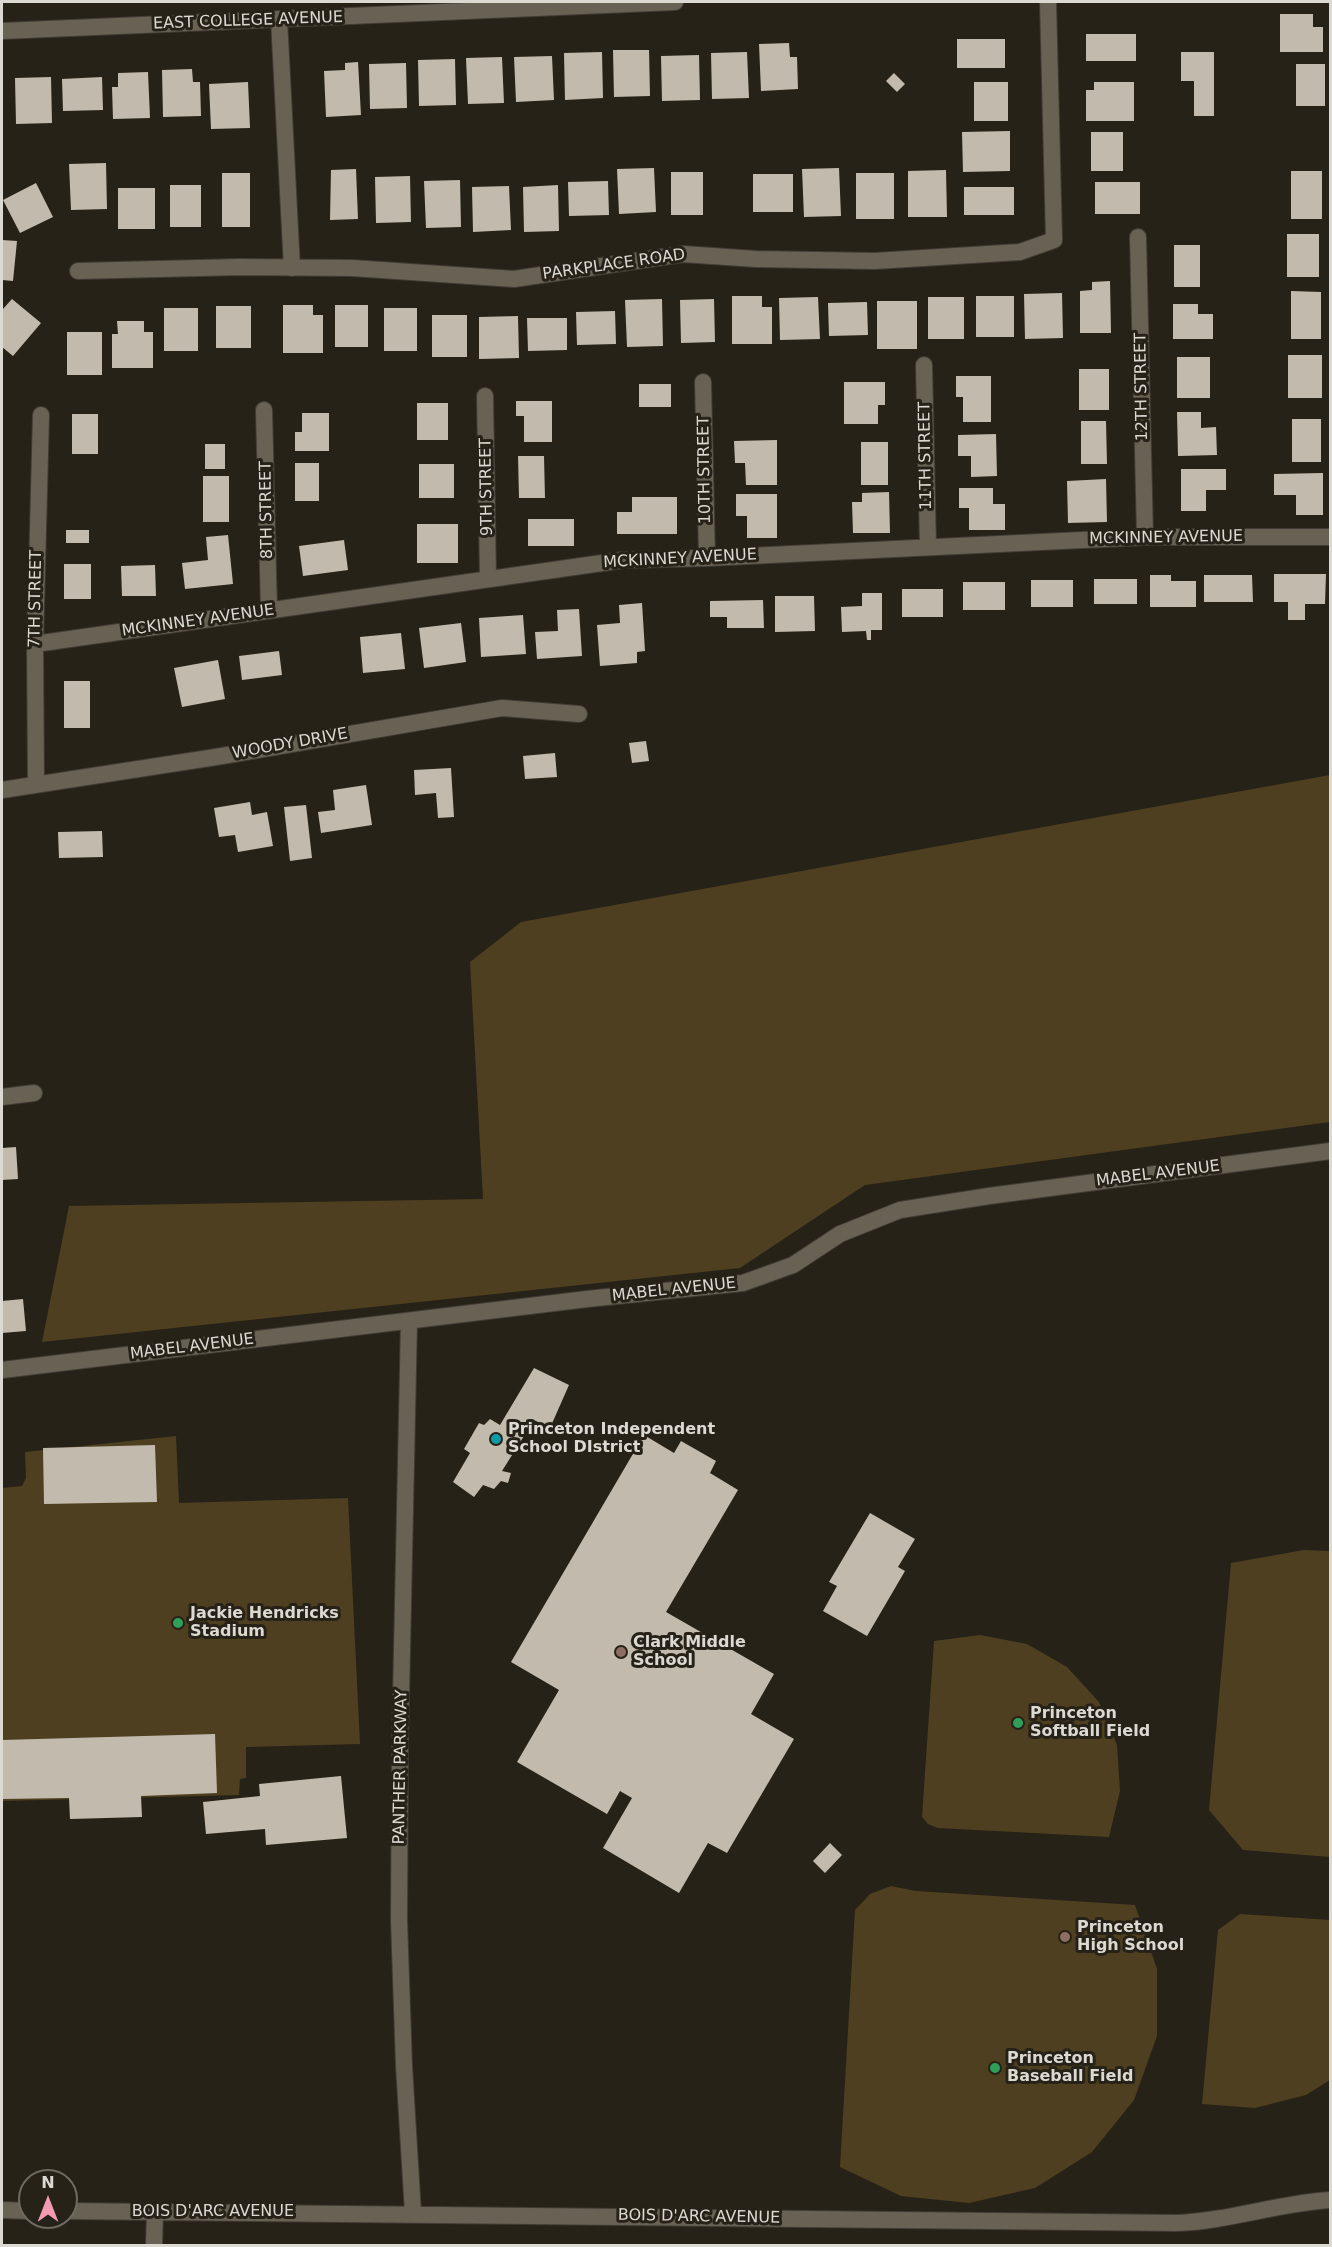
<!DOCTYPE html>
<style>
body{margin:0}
#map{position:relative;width:1332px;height:2247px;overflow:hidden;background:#272217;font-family:"DejaVu Sans",sans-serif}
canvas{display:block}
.frame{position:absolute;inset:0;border:3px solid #dcd9d2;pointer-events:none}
.north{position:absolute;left:18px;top:2169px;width:60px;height:60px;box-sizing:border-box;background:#272217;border:2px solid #6f6b62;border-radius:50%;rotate:0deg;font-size:16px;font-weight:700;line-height:24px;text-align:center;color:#dcd9d2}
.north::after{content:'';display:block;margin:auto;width:21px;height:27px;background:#f19ab1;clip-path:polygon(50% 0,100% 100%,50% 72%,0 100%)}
</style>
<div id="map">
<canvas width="1332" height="2247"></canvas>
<div class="frame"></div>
<div class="north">N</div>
</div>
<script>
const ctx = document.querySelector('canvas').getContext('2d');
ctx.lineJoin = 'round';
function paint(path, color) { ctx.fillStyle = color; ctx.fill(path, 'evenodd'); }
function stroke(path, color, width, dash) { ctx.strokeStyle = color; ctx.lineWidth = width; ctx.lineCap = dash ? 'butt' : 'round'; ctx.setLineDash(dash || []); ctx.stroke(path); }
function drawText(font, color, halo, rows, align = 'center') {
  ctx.font = font + ' "DejaVu Sans",sans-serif'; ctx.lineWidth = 6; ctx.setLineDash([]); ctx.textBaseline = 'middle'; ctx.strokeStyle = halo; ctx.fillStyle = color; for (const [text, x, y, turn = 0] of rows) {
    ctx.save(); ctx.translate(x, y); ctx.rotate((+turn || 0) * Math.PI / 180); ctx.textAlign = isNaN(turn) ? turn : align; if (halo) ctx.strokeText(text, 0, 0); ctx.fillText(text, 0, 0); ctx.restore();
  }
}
paint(new Path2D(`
 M1330,775V1122L865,1185L740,1268L42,1342L69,1206L483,1199L470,962L521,922Z
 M176,1436L179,1503L348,1498L360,1744L246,1747V1778L240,1779L239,1795L2,1801V1488L22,1486L26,1478L25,1452Z
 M1304,1550L1330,1551V1857L1243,1850L1209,1810L1231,1563Z
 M980,1635L1027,1644L1067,1667L1099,1702L1117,1745L1120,1791L1109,1837L938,1828L928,1824L922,1817L934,1641Z
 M891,1886L916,1891L1135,1905L1157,1969V2036L1134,2100L1092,2152L1035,2188L969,2203L901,2196L840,2167L855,1910L870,1894Z
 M1240,1914L1330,1920V2080L1306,2095L1255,2108L1202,2104L1218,1930Z`), '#4e3f20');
paint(new Path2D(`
 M1280,14H1313V27H1323V52H1280Z
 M1086,34H1136V61H1086Z
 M957,39H1005V68H957Z
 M789,43L790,57H797L798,89L761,91L759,44Z
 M613,50H649L650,96L614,97Z
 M602,52L603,98L565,100L564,53Z
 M747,52L749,98L712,99L711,53Z
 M1181,52H1214V116H1194V81H1181Z
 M699,55L700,100L662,101L661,56Z
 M552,56L554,100L516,102L514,57Z
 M502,57L504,103L468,104L466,58Z
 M455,59L456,105L419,106L418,60Z
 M358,62L361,115L326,117L324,71L345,70V63Z
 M406,63L407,108L370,109L369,64Z
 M1296,64H1325V106H1296Z
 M192,69L193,82H200L201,116L163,117L162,70Z
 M148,72L150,118L113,119L112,87H118V73Z
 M894,73L905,84L897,92L886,81Z
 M51,77L52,123L16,124L15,78Z
 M102,77L103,110L63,111L62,79Z
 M248,82L250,128L211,129L209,84Z
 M974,82H1008V121H974Z
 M1094,82H1134V121H1086V90H1094Z
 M1010,131V171L963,172L962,132Z
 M1091,132H1123V171H1091Z
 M106,163L107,209L71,210L69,164Z
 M654,168L656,212L619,214L617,169Z
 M839,168L841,216L804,217L802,169Z
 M356,169L358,219L330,220L331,170Z
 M946,170L947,217H908V171Z
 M1291,171H1322V219H1291Z
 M671,172H703V215H671Z
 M222,173H250V227H222Z
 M856,173H894V219H856Z
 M753,174H793V212H753Z
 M410,176L411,222L376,223L375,177Z
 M460,180L461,227L426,228L424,181Z
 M608,181L609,215L569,216L568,182Z
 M1095,182H1140V214H1095Z
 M36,183L53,217L20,233L3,200Z
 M170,185H201V227H170Z
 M558,185L559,231L524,232L523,187Z
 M509,186L511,230L473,232L472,187Z
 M964,187H1014V215H964Z
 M118,188H155V229H118Z
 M1287,234H1319V277H1287Z
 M2,240L17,241L13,281L2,280Z
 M1174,245H1200V287H1174Z
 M1110,281L1111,333H1080V291L1092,290V282Z
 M1291,291L1321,292V339H1291Z
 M1062,293L1063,338L1025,339L1024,294Z
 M732,296H762V307H772V344H732Z
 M976,296H1014V337H976Z
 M818,297L820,339L780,340L779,298Z
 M928,297H964V339H928Z
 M12,299L41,323L13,356L2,347V310Z
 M662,299L663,346L627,347L625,300Z
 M714,299L715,342L681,343L680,300Z
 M877,301H917V349H877Z
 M867,302L868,335L829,336L828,303Z
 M1173,304H1198V314H1213V339H1173Z
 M283,305H313V315H323V353H283Z
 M335,305H368V347H335Z
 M216,306H251V348H216Z
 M164,308H198V351H164Z
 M384,308H417V351H384Z
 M615,311L616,344L577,345L576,312Z
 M432,315H467V357H432Z
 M518,316L519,358L479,359V317Z
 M527,318H567V350L528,351Z
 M117,321H144V332H153V368H112V334H118Z
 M67,332H102V375H67Z
 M1288,355H1322V398H1288Z
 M1177,357H1210V398H1177Z
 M1079,369H1109V410H1079Z
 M956,376H991V422H963V397H956Z
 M844,382H885V405H878V424H844Z
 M639,384H671V407H639Z
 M516,401H552V442H524V416H516Z
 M417,403H448V440H417Z
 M1177,412H1201V428L1216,427L1217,455L1178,456Z
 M302,413H329V451H295V432H302Z
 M72,414H98V454H72Z
 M1292,419H1321V462H1292Z
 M1081,421H1106L1107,464H1081Z
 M996,434L997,476L971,477V456H958V435Z
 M777,440V485H746L745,463H735L734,441Z
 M861,442H888V485H861Z
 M205,444H225V469H205Z
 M518,456H544L545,498H519Z
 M295,463H319V501H295Z
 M419,464H454V498H419Z
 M1181,469H1226V490H1206V511H1181Z
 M1323,473V515H1296V495H1274V474Z
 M203,476H229V522H203Z
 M1106,479L1107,522L1068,523L1067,481Z
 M959,488H993V504H1005V530H969V508H959Z
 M889,492L890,533H853L852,502H862V493Z
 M736,494H777V538H747V516H736Z
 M632,497H677V534H617V512H632Z
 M528,519H574V546H528Z
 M417,524H458V563H417Z
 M66,530H89V543H66Z
 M228,535L233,584L185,589L182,563L208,560L206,537Z
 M344,540L348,570L303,576L299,546Z
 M64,564H91V599H64Z
 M155,565L156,596H122L121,566Z
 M1274,574H1326L1325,604H1305V620H1288V602H1274Z
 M1150,575H1171V581H1196V607H1150Z
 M1204,575H1252L1253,602H1204Z
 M1094,579H1137V604H1094Z
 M1031,580H1073V607H1031Z
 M963,582H1005V610H963Z
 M902,589H943V617H902Z
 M862,593H882V630H871V640H867L866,631L842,632L841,607L862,606Z
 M775,596H814L815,631L775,632Z
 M763,600L764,628H727V617H710V601Z
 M642,603L645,651L637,652V663L600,666L597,625L620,623L619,605Z
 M579,609L582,656L537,659L535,632L558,631L557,610Z
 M523,615L526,654L481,657L479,618Z
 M461,623L466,662L424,668L419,628Z
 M401,633L405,669L363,673L360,637Z
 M279,651L282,675L242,680L239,656Z
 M218,660L225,699L182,707L174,668Z
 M64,681H90V728H64Z
 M646,741L649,761L632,763L629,743Z
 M555,753L557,777L525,779L523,756Z
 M451,768L454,817L438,818L436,793L415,795L414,770Z
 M366,785L372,825L321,833L318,812L335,810L333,790Z
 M250,802L252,815L267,812L273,846L238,852L235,835L219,837L214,808Z
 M306,805L312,858L290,861L284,807Z
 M102,831L103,857L59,858L58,832Z
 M16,1147L18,1179L2,1180V1148Z
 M23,1299L26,1331L2,1333V1301Z
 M534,1368L569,1385L550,1428L534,1420L502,1471L511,1473L508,1483L501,1481L494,1489L483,1485L474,1497L453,1482L470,1453L464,1449L479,1423L484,1425L490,1419L500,1425Z
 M644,1435L674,1453L681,1441L716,1461L710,1473L738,1490L666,1612L774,1674L751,1714L794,1739L727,1853L708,1843L679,1893L603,1848L632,1798L620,1791L607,1814L517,1762L559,1690L511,1662Z
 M155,1445L157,1502L44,1504L43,1448Z
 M870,1513L915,1539L898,1567L905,1571L867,1636L823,1611L837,1586L829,1582Z
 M215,1734L217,1793L141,1796L142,1817L70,1819L69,1798L2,1799V1740Z
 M341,1776L347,1838L266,1845L265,1829L206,1834L203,1802L260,1796L259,1784Z
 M830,1843L842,1855L825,1873L813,1861Z`), '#c2bbad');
const minor = new Path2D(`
 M279,19L292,268
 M1138,237L1145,537
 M78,271L239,267L352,268L514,279L683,254L756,259L875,261L1020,252L1054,240L1048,2
 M924,365L928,547
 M703,382L707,558
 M485,396L488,579
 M264,410L269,610
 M35,644L623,560L707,558L1145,537H1330
 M36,784L35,644L41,415
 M2,790L216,757L502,708L579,714
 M2,1097L34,1093
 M409,1321L400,1744L399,1920L404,2066L413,2213
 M2,1370L587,1299L743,1283L793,1265L840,1234L900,1210L989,1196L1330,1151
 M2,2210L30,2211
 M66,2211L1177,2223C1229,2221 1279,2203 1330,2200
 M154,2246L155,2212`);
const tertiary = new Path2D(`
 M2,31L675,2`);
stroke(minor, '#413c35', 18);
stroke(tertiary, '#413c35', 18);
stroke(minor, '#686255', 16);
stroke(tertiary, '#686255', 16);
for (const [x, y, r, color] of [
 [496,1439,6,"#0f9aa8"],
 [178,1623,6,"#2e9e5b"],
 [621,1652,6,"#8d6e63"],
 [1018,1723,6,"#2e9e5b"],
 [1065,1937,6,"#8d6e63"],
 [995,2068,6,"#2e9e5b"]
]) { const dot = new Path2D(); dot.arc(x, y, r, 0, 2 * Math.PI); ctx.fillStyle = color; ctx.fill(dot); stroke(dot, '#272217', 2); }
drawText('16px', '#dcd9d2', '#272217', [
 ["EAST COLLEGE AVENUE",248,21,-2],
 ["PARKPLACE ROAD",614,265,-8],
 ["12TH STREET",1142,387,-91],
 ["11TH STREET",926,456,-91],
 ["10TH STREET",705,470,-91],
 ["9TH STREET",487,487,-91],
 ["8TH STREET",267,510,-91],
 ["MCKINNEY AVENUE",1166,538,-1],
 ["MCKINNEY AVENUE",680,559,-3],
 ["7TH STREET",36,599,-89],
 ["MCKINNEY AVENUE",198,621,-8],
 ["WOODY DRIVE",290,744,-10],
 ["MABEL AVENUE",1158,1174,-7],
 ["MABEL AVENUE",674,1290,-6],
 ["MABEL AVENUE",192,1347,-7],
 ["PANTHER PARKWAY",401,1767,-89],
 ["BOIS D'ARC AVENUE",213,2212],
 ["BOIS D'ARC AVENUE",699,2217,1]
]);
drawText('bold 16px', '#dcd9d2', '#272217', [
 ["Princeton Independent",508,1430],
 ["School DIstrict",508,1448],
 ["Jackie Hendricks",190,1614],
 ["Stadium",190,1632],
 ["Clark Middle",633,1643],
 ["School",633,1661],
 ["Princeton",1030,1714],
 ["Softball Field",1030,1732],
 ["Princeton",1077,1928],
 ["High School",1077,1946],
 ["Princeton",1007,2059],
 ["Baseball Field",1007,2077]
], 'left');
</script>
